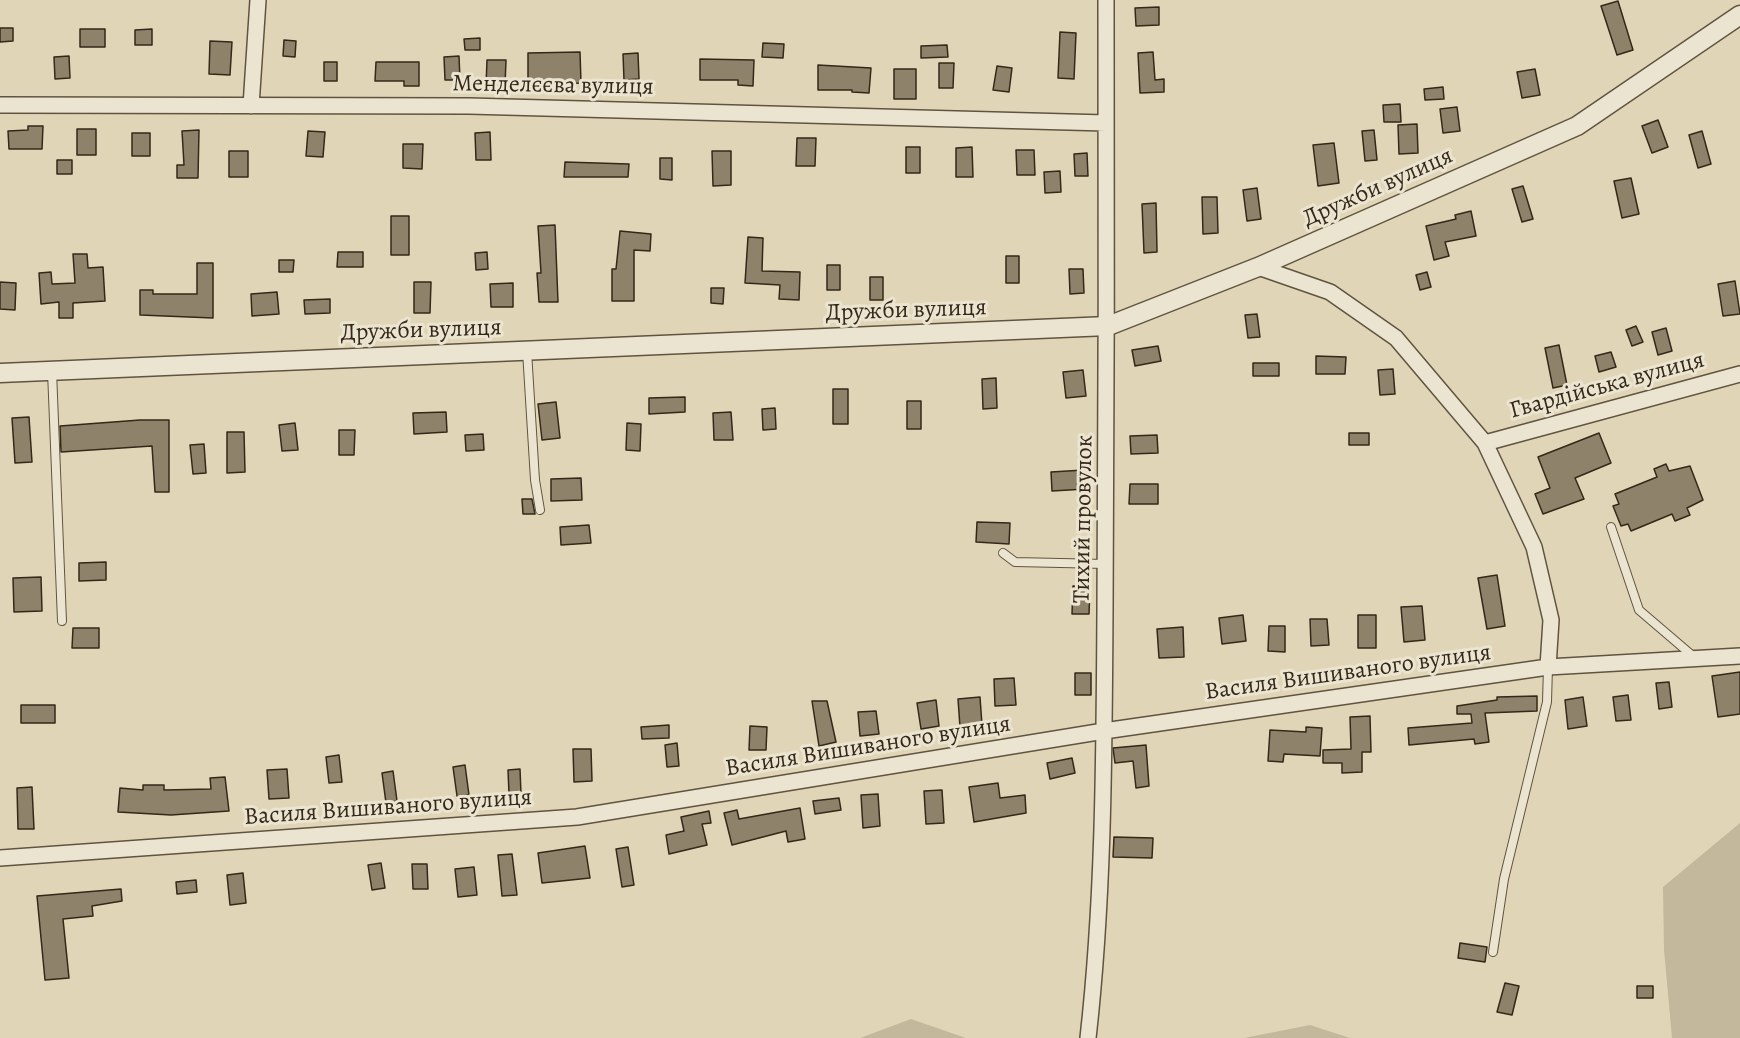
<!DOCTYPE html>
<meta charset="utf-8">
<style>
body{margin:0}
canvas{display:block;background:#e0d6b7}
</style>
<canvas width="1740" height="1038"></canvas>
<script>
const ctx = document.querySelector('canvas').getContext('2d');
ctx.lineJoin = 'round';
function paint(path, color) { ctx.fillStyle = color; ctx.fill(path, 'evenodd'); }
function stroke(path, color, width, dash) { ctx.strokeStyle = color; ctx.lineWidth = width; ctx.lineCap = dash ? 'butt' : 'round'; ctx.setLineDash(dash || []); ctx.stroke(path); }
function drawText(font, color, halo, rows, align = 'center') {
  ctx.font = font + ' Alegreya,serif'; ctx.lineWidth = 6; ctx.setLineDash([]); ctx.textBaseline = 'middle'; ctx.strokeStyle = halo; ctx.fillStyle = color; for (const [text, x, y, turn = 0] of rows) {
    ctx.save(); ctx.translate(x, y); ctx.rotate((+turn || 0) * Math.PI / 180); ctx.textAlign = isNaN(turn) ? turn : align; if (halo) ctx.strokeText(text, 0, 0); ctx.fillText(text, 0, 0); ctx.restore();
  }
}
paint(new Path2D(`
 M1740,823V1038H1672L1664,950L1663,887Z
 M911,1019L966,1038H860Z
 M1310,1025L1350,1038H1245L1249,1037Z`), '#c3b89c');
const building = new Path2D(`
 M1618,1L1633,50L1617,55L1601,6Z
 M1159,7V25L1136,26L1135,8Z
 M0,28H13V41L0,42Z
 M80,29H105V47H80Z
 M152,29V45H135V30Z
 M1060,32L1076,33L1074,79L1058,78Z
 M480,38V50H465L464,39Z
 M284,40L296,41L295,57L283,56Z
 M210,41L232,42L230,75L209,74Z
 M763,43L784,44L783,58L762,57Z
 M947,45L948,57L921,58V46Z
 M580,52L581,83L561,84V80H528V53Z
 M1153,52L1155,80L1164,79V92L1140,93L1138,53Z
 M638,53L639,79L624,80L623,54Z
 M69,56L70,78L55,79L54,57Z
 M459,56L460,80H445L444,57Z
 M700,59L754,60L753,86L738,85V80H700Z
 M487,60H506L505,86H486Z
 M324,62H337V81H324Z
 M376,62H419V86H404V81H375Z
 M939,63H954L953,88H939Z
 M818,65L871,68L869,93L852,92V90H818Z
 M997,66L1012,68L1009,92L993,90Z
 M894,69H916V99H894Z
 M1535,69L1540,95L1522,98L1517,72Z
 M1443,87L1444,99L1425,100L1424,89Z
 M1400,104L1401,122H1384L1383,105Z
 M1457,107L1460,131L1443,133L1440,109Z
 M1658,120L1668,147L1652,153L1642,126Z
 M1417,124L1418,153L1399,154L1398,125Z
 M28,126H43L42,149H9L8,131L28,130Z
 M77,129H96V155H77Z
 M199,130L198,178H177V165H184L182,131Z
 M1374,130L1377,160L1365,161L1362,131Z
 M308,131L325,132L323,157L306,156Z
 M1702,131L1711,164L1698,168L1689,135Z
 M490,132L491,160H476L475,133Z
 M132,133H150V156H132Z
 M797,138H816L815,166H796Z
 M1334,143L1339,183L1318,186L1313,145Z
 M403,144H423L422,169L403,168Z
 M906,147H920V173H906Z
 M972,147L973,177H956V148Z
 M1016,150H1034L1035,175H1017Z
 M229,151H248V177H229Z
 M712,151H731V185L713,186Z
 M1087,153L1088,176H1075L1074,154Z
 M660,158H672V180L660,179Z
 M57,160H72V174H57Z
 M565,162L629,164L628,177H564Z
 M1060,171L1061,192L1045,193L1044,172Z
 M1631,178L1639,214L1622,218L1614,181Z
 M1523,186L1533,219L1522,222L1512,189Z
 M1257,188L1261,219L1247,221L1243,190Z
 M1202,197H1217L1218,233L1203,234Z
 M1156,203L1157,252L1144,253L1142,204Z
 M1471,211L1476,236L1445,242L1449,256L1434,260L1426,226L1456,219L1455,215Z
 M391,216H409V255H391Z
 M555,225L558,302H539L537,273H541L538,226Z
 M620,231L651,234L650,251L634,250V301H612V269H616Z
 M748,237L763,238L762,271L800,272L799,300L779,299L780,285L745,283Z
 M338,252H363V267H337Z
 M487,252L488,269L476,270L475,253Z
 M73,254H87L88,268L103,267L105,301L73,303V318H59V302L41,304L39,273L51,272L52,284L75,283Z
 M1006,256H1019V283H1006Z
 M279,260H294L293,272H279Z
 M197,263H213V318L140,315V290H153V294H197Z
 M827,265H840V290H827Z
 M1069,269H1083L1084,293L1070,294Z
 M1427,272L1431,287L1420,290L1416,275Z
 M870,277H883V300H870Z
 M1735,281L1740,314L1723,316L1718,284Z
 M0,282L16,283L15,310L0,309Z
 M414,282H431L430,313H414Z
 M513,283V307H491L490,284Z
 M711,288H724L723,304L711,303Z
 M277,292L279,314L252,316L251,294Z
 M330,299V313L305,314L304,300Z
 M1257,314L1260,337L1248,338L1245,315Z
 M1636,326L1643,342L1632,346L1626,330Z
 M1666,328L1672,351L1658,355L1652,332Z
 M1559,345L1567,385L1553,388L1545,348Z
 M1158,346L1161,361L1135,366L1132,350Z
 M1611,352L1616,367L1599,372L1595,356Z
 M1316,356L1346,357L1345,374H1316Z
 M1253,363H1279V376H1253Z
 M1393,369L1395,394L1380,395L1378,370Z
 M1083,370L1086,396L1066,398L1063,372Z
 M996,378L997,408L983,409L982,379Z
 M833,389H848V424H833Z
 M685,397V412L649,414V398Z
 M907,401H921V429H907Z
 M556,402L560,438L542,440L538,404Z
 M775,408L776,429L763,430L762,409Z
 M446,412L447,432L414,434L413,413Z
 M731,412L733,440H714L713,413Z
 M29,417L32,462L15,463L12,418Z
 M140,420H169V492H155L152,446L61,452L60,426Z
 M295,423L298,450L282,451L279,425Z
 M627,423L641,424L640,451L626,450Z
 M339,430H355L354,455H339Z
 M227,432H244L245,472L227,473Z
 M1349,433H1369V445H1349Z
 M1599,433L1611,463L1575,478L1584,499L1543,514L1535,494L1550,488L1538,457Z
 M483,434L484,450L466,451L465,435Z
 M1157,435L1158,453L1131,454L1130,436Z
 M204,444L206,473L193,474L190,445Z
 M1666,464L1669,471L1690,466L1703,500L1687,508L1690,515L1675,521L1672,514L1631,531L1628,524L1621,526L1613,506L1619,504L1615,494L1657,477L1654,469Z
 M1084,470L1086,489L1052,491L1051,472Z
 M581,478L582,500L551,501V479Z
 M1130,484H1158V504H1129Z
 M522,499H532L535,514H523Z
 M977,522L1010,523L1009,544L976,542Z
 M589,525L591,543L561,545L560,527Z
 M106,562V580L79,581V563Z
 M1497,575L1505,626L1487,629L1478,578Z
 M41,577L42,611L14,612L13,578Z
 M1073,586L1090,587L1089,614H1072Z
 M1422,606L1425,640L1404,642L1401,607Z
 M1243,615L1246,641L1222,644L1219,618Z
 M1358,615H1376V648H1358Z
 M1310,619H1327L1329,645L1311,646Z
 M1269,626H1285V652L1268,651Z
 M1183,627L1184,657L1159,658L1157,629Z
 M73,628H99V648H72Z
 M1740,672V714L1718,717L1712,676Z
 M1075,673H1091V695H1075Z
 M1014,678L1016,705L995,706L994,679Z
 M1669,682L1672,707L1659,709L1656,683Z
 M1628,695L1631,720L1616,721L1613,697Z
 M1537,696V711L1485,713L1489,742L1475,744L1474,739L1409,745L1408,728L1472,723L1471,714H1457V706L1497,700V697Z
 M980,697L982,725L960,727L958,699Z
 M1583,697L1587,726L1568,729L1565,700Z
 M936,700L939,726L921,729L917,703Z
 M812,701H827L836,742L819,746Z
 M21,705H55V723H21Z
 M876,711L879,734L860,736L858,712Z
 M1370,716L1371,752H1362V772L1342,773V763H1323V750L1351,749L1350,717Z
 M669,725V738L642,739L641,727Z
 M750,726L767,727L766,750H749Z
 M1306,727L1322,728L1320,756L1284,754L1283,762L1268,761L1270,730L1306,732Z
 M677,743L679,766L667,767L665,745Z
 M1146,745L1149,786L1136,788L1133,761L1115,763L1113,748Z
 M573,749H591L592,781L574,782Z
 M339,755L342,782L329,783L326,757Z
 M1072,758L1075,773L1050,779L1047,763Z
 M465,765L469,795L457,796L453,767Z
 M287,769L289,798L269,799L267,770Z
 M520,769L521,794H509L508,770Z
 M393,771L397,801L386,803L382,773Z
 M225,777L229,811L171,815L118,812L120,788L143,790V785H164V790L211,789L210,778Z
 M998,783L1000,798L1025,795L1026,813L974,822L969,787Z
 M32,787L34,829H18L17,788Z
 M942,790L944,823L926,824L924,791Z
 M878,794L880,826L863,828L861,795Z
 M839,798L841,810L815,814L813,801Z
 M800,808L805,839L788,842L786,831L732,845L724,813L737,810L739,819Z
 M709,811L711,823L702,824L707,845L669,854L666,835L684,831L681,817Z
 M1114,837L1153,838L1152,858L1113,857Z
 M585,846L590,878L542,883L538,853Z
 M628,847L634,885L622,887L616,849Z
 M512,854L517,895L502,896L498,855Z
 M381,863L385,888L372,890L368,865Z
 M412,864H427L428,889H413Z
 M474,867L477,895L458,897L455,869Z
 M243,873L246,903L230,905L227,875Z
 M196,880L197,892L177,894L176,882Z
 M121,889L122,901L92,906L93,916L63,919L69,978L45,980L37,896Z
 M1460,943L1487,947L1485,962L1458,958Z
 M1505,983L1519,986L1512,1015L1497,1012Z
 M1637,986H1653V998H1637Z`);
paint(building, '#8e826b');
stroke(building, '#352819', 1.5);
const service = new Path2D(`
 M527,351L535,480L540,510
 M52,371L62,621
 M1611,527L1639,610L1694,657
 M1003,553L1015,562L1106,564
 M1493,952L1504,879L1547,702L1548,667`);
const minor = new Path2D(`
 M0,105L469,106L1106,123
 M251,106L258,0
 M1258,267L1330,292L1396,338L1485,443L1534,547L1551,620L1548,667
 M1485,443L1740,374
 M0,858L577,817L1104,731L1548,667L1740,656
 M1088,1038C1104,896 1104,753 1105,611C1107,407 1106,204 1106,0`);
const tertiary = new Path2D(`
 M0,373L1108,326L1258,267L1577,126L1740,15`);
stroke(service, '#605440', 10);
stroke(minor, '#605440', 18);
stroke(tertiary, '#605440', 21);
stroke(service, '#ebe4d0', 8);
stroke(minor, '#ebe4d0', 15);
stroke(tertiary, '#ebe4d0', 18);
drawText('24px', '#352819', '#ebe4d0', [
 ["Менделєєва вулиця",553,86,1],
 ["Дружби вулиця",1378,188,-24],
 ["Дружби вулиця",906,311,-2],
 ["Дружби вулиця",421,331,-2],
 ["Гвардійська вулиця",1607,386,-15],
 ["Тихий провулок",1084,519,-89],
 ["Василя Вишиваного вулиця",1348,673,-8],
 ["Василя Вишиваного вулиця",868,747,-9],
 ["Василя Вишиваного вулиця",388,808,-4]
]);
</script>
